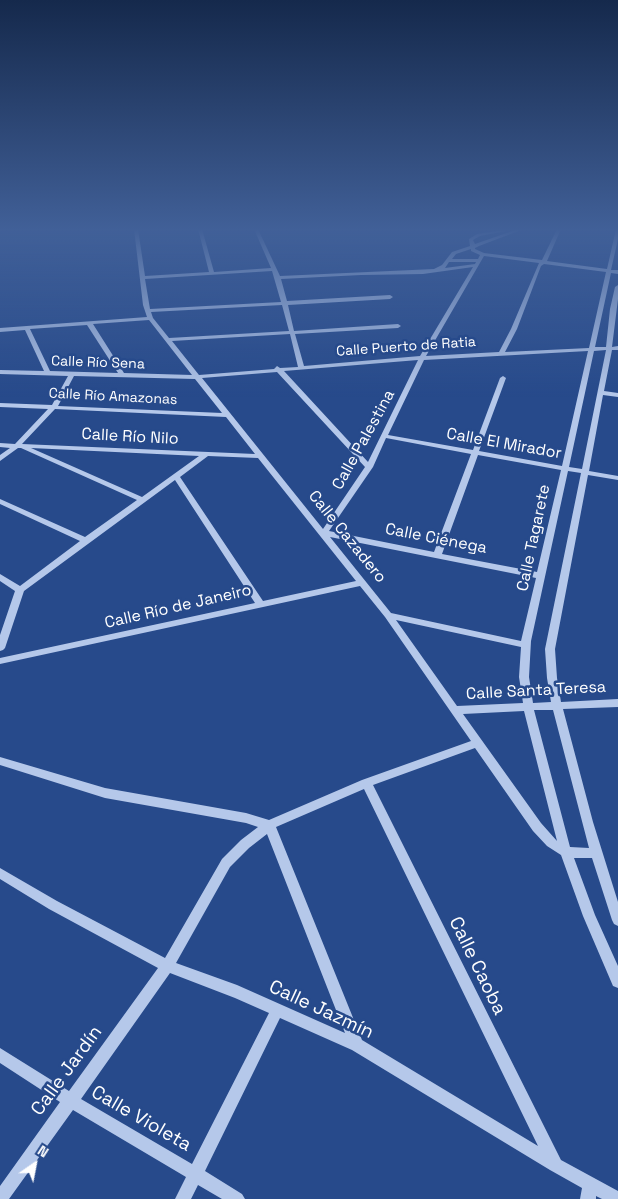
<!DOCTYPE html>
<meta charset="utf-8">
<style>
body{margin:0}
#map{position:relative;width:618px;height:1199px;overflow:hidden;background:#274a8b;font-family:"Space Grotesk",sans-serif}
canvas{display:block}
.north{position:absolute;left:10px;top:1139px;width:50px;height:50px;-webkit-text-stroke:4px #274a8b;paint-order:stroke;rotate:33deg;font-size:14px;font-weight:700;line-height:20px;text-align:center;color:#fff}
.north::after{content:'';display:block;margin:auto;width:18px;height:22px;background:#fff;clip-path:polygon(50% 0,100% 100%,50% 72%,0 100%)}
</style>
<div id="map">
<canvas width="618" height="1199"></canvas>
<div class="north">N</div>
</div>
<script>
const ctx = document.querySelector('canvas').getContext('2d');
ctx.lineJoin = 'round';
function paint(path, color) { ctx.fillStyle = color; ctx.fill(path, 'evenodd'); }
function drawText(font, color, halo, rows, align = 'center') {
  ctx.font = font + ' "Space Grotesk",sans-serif'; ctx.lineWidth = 5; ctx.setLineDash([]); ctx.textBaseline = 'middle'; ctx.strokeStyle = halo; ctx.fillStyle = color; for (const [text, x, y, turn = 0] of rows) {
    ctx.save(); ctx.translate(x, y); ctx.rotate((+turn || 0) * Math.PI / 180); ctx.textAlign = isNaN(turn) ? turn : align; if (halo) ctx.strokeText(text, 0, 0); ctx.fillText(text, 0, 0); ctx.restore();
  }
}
paint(new Path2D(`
 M134,229H138L145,276L209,272L198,229H202L214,272L271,268L254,229H258L280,276L434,269L442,265L452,252L470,246L469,239L477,234L504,230L506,231L480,236L473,240L475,244L518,229H524L479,246L475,248V249L484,253L542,260L557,229H561L547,261L607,269L616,229H618V239L611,270H618V274L611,273L595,347H606L610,309L615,287L618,285V299L612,347L618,346V350H612L604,391L618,393V397L603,395L589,471L618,476V480L588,475L555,649L557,678L561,702L618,699V707L563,709L593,822L618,902V926L614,924L612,920L592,858H574L595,915L618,966V988L613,986L583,916L561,855L547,846L533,831L475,748L373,785L561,1160L618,1191V1199H602L596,1196V1199H580L582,1188L550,1170L352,1050L280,1018L205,1171L242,1194L245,1199H222L198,1185L191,1199H175L186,1177L73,1110L9,1199H0V1186L60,1102L0,1063V1048L69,1091L158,968L49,909L0,879V868L57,901L165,958L222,859L241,840L258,827L246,823L105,798L0,765V757L105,788L246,813L269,820L362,780L471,741L385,617L360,586L0,664V658L255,603L175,480L24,591L5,648L3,650L0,651V635L15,591L0,581V574L20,586L80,541L0,504V499L85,537L137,500L21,448H18L0,461V455L10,448L0,447V443L15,444L48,409L0,407V403L52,405L68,376L0,374V370L44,371L25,330L0,332V328L147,317L143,305ZM471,249V251L480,255L478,259H452L456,254ZM484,256L539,263L511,329L499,352L426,356ZM449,262H476L475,264L445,268ZM544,264L606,272L589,348L505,352L517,329L541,266ZM473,267L420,356L304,366L295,334L398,328L401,326L398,324L294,331L288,305L390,299L393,297L390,295L287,301L281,279L361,275L423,274ZM272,271L281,302L150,309L145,279ZM282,305L289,331L169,338L153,318L151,312ZM149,320L192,375L124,373L93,324ZM87,325L118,373L50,371L30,329ZM290,334L298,367L280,368L277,366L274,369L199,375L172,341ZM606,350L582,469L569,467L594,351ZM588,351L562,466L479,451L506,378L503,376L500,378L473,450L388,435L424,360ZM418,360L368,462L284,371ZM277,372L365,467L323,529L202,378ZM74,376L195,379L222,413L58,406ZM55,409L226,417L255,454L22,444ZM386,438L471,454L434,552L329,531L373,467ZM31,448L199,456L142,497ZM478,455L561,470L537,572L442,554ZM208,456L258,458L356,581L263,601L180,477ZM568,471L581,473L545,649L547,678L551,702L533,703L529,677L531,641ZM330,537L536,578L521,641L391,613ZM396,620L521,647L519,677L523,703L457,706ZM534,710H553L589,848L570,847ZM524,711L557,841L541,823L463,714ZM364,789L538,1146L362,1040L276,827ZM267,834L345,1033L237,985L176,963L230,867L249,848ZM170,973L235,998L269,1013L192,1164L81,1099Z`), '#b5c8ea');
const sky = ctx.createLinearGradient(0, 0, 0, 397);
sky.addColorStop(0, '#15294c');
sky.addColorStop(0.58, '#416098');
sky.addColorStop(1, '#41609800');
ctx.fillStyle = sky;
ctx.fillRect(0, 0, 618, 397);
drawText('14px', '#fff', '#274a8b', [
 ["Calle Puerto de Ratia",406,347,-4],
 ["Calle Río Sena",98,363,2],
 ["Calle Río Amazonas",113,397,3]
]);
drawText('16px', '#fff', '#274a8b', [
 ["Calle Río Nilo",130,437,3],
 ["Calle Palestina",364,440,-61],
 ["Calle El Mirador",504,444,10],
 ["Calle Cazadero",347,537,51],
 ["Calle Tagarete",534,538,-78],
 ["Calle Ciénega",436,539,11],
 ["Calle Río de Janeiro",178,607,-13],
 ["Calle Santa Teresa",536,691,-3]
]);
drawText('19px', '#fff', '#274a8b', [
 ["Calle Caoba",477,966,64],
 ["Calle Jazmín",321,1010,25],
 ["Calle Jardín",67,1071,-54],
 ["Calle Violeta",141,1119,30]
]);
</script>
